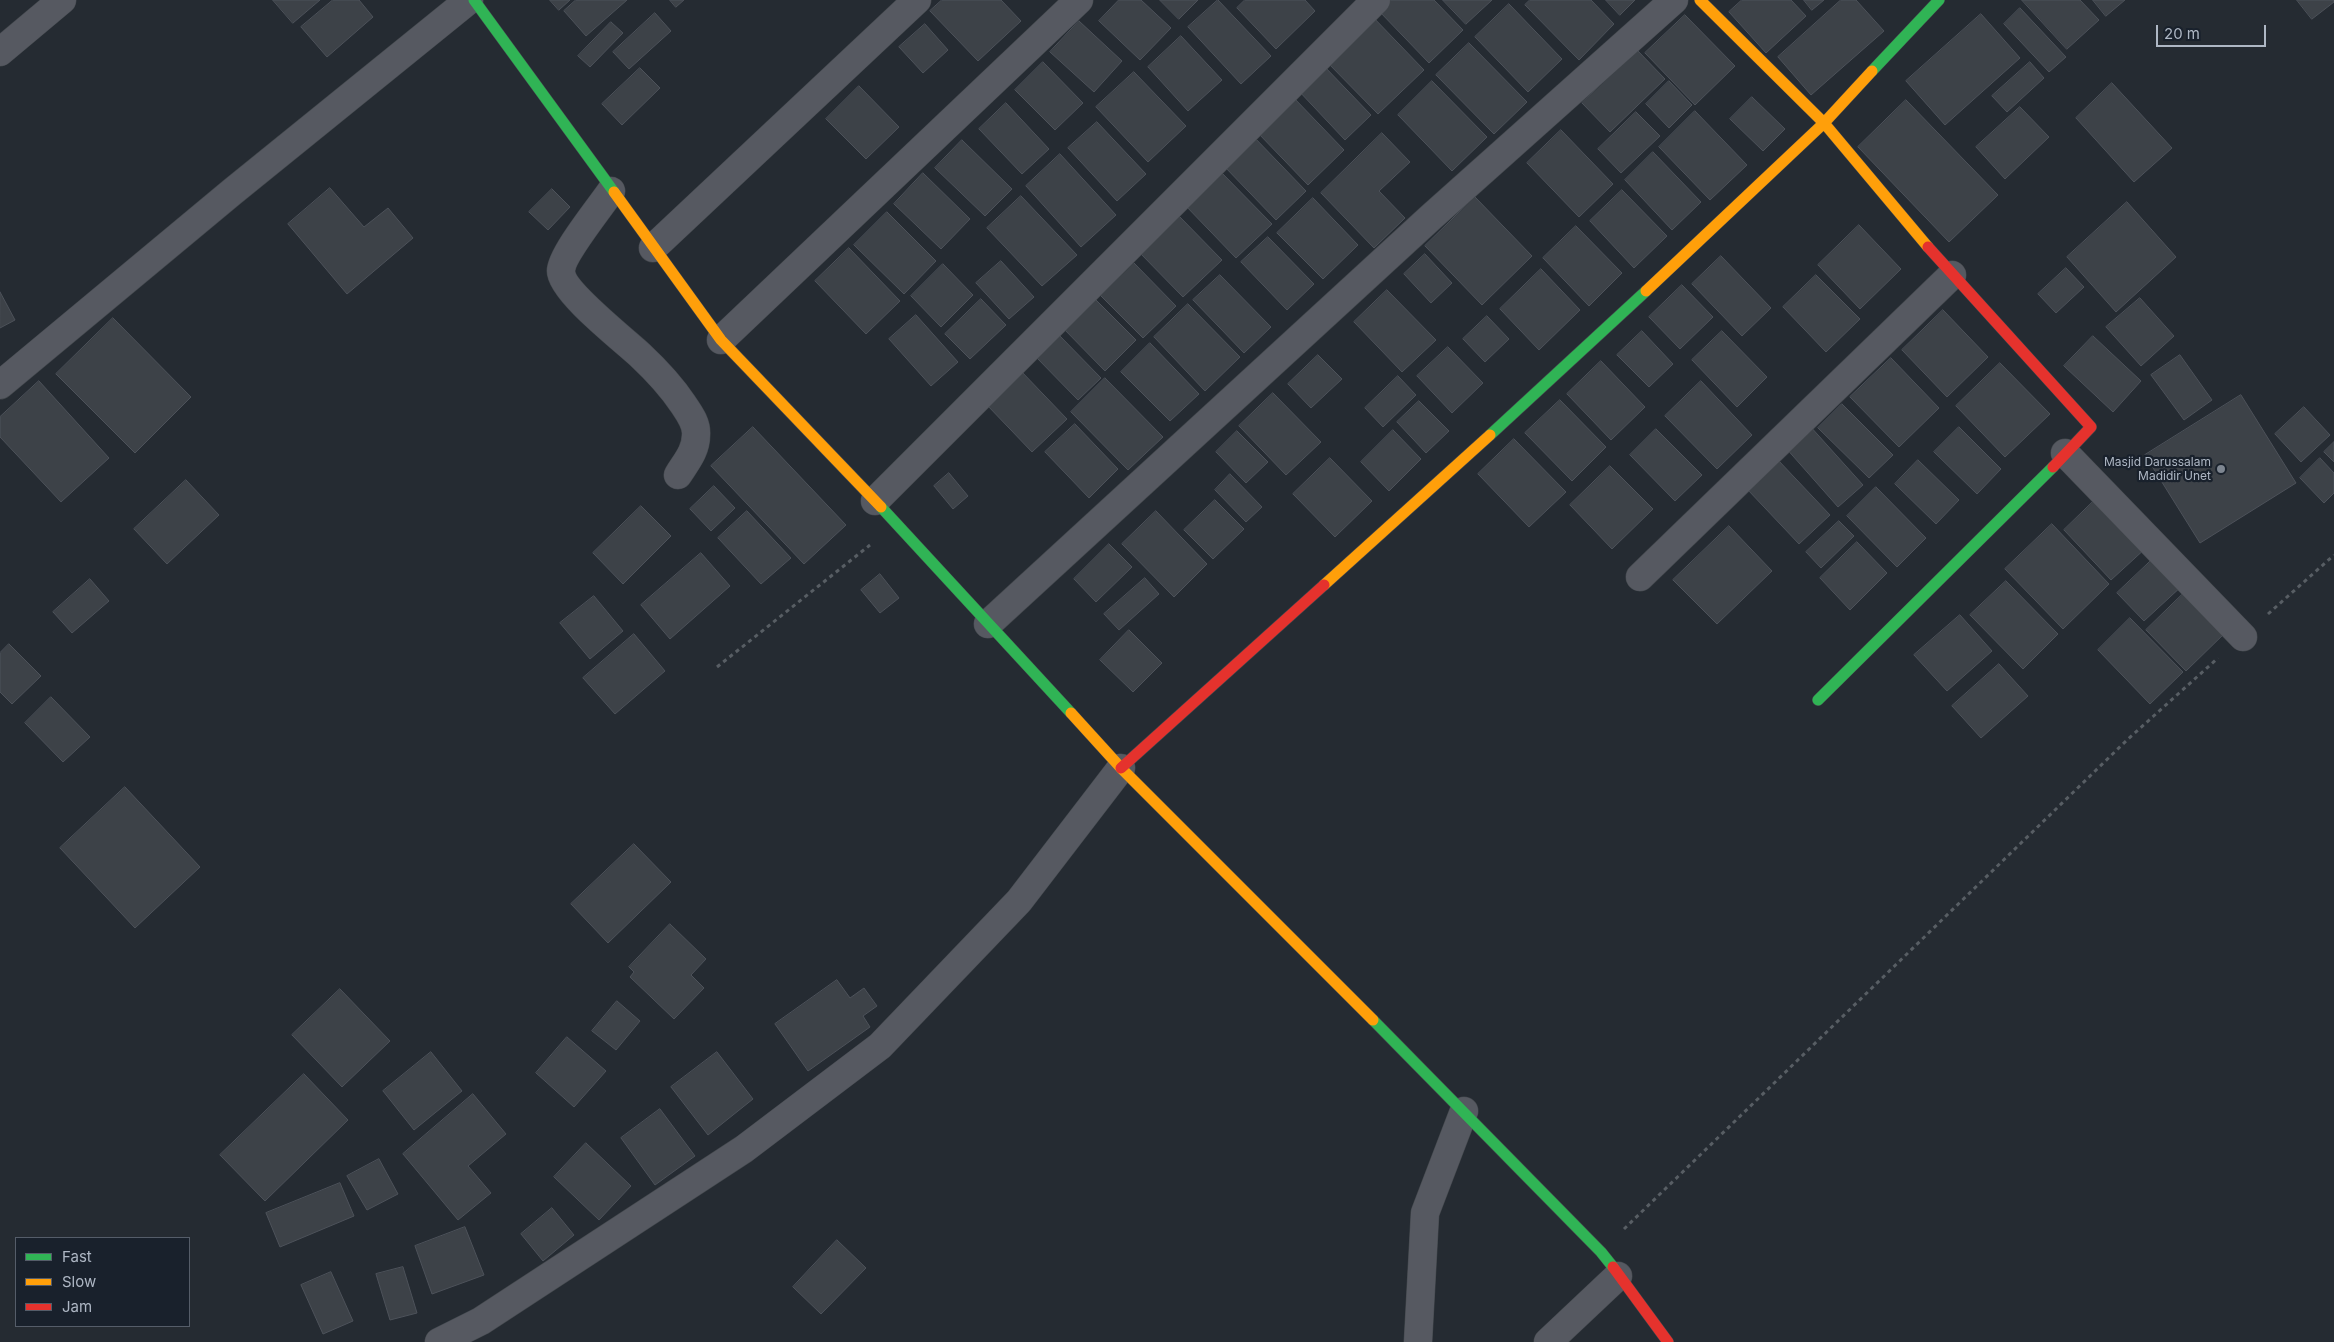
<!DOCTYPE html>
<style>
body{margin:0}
#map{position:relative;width:2334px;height:1342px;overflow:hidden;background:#252b32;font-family:Inter,sans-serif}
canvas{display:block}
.legend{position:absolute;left:15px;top:1237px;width:175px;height:90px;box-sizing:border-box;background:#19212c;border:1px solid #555d69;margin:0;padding:6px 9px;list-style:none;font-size:15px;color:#aeb7c4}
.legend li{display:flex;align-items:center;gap:10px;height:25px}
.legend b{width:25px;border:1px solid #555d69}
.scale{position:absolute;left:2156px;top:25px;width:110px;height:22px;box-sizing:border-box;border:2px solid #aeb7c4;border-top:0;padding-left:6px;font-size:15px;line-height:18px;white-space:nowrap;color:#aeb7c4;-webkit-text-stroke:4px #19212c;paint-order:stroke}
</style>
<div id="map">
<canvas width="2334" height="1342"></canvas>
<ul class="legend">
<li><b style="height:6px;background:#30b455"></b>Fast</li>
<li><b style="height:6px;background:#ff9f0a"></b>Slow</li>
<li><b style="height:6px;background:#e5322d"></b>Jam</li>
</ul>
<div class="scale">20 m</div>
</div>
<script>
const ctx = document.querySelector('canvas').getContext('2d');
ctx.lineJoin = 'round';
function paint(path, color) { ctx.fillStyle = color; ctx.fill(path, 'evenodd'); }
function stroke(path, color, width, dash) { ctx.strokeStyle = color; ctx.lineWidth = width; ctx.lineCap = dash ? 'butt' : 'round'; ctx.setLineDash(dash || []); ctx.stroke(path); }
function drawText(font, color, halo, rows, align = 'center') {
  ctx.font = font + ' Inter,sans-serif'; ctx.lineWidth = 4.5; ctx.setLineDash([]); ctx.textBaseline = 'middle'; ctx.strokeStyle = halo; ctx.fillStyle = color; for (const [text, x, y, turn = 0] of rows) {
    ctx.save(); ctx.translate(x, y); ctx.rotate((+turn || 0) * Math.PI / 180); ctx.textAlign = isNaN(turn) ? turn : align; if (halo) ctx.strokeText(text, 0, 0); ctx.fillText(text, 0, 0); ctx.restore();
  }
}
const building = new Path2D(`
 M273,0H320L293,23Z
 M333,0H359L373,17L327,57L301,27Z
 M550,0H570L559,10Z
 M576,0H627L586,36L564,11Z
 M670,0H684L676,7Z
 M942,0H1001L1021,21L978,61L930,11Z
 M1119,0H1141L1171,28L1140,60L1099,21Z
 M1160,0H1198L1179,19Z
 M1218,0L1271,56L1241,84L1188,27Z
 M1245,0H1305L1315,11L1276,49L1237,8Z
 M1388,0H1434L1463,30L1429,63L1378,10Z
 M1443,0H1492L1466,24Z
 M1530,0H1591L1614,24L1579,60L1525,5Z
 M1606,0H1635L1620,15Z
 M1742,0H1791L1806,16L1766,53L1729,12Z
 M1804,0H1824L1812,10Z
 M1841,0H1856L1884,31L1811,95L1778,57Z
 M2022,0H2080L2099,20L2067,49Z
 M2093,0H2125L2106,16Z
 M2297,0H2334V2L2312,19Z
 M1509,4L1562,59L1528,92L1475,37Z
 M2020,8L2066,57L2049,72L2004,24Z
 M655,13L671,31L629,69L613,52Z
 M1370,14L1424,70L1378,114L1324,59Z
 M1981,14L2020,58L1945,125L1906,81Z
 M1685,15L1735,66L1695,105L1645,53Z
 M1079,21L1122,61L1094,92L1050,52Z
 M611,22L623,33L590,67L578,56Z
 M925,24L948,50L923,73L899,47Z
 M1181,36L1222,80L1188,111L1148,67Z
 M1469,43L1527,102L1494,134L1436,75Z
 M1637,50L1665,79L1610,132L1582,103Z
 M1043,62L1083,103L1055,130L1015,90Z
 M2030,62L2044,78L2007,112L1992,96Z
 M1323,65L1371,115L1345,140L1297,89Z
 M640,68L660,88L622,125L602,104Z
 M1134,72L1186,126L1148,162L1096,107Z
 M1432,81L1487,137L1452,171L1398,115Z
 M1669,81L1692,105L1669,128L1646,104Z
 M2112,83L2172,148L2134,182L2076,118Z
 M859,86L899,127L866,159L826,119Z
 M1293,97L1344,150L1308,185L1257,132Z
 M1752,97L1785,129L1763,151L1730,119Z
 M1906,100L1998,195L1949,242L1858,147Z
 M1006,103L1049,149L1022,174L979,129Z
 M2020,107L2049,137L2005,179L1976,147Z
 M1695,111L1747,165L1710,200L1659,147Z
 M1636,112L1660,136L1621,173L1598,149Z
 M1097,122L1146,174L1117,201L1068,148Z
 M1561,130L1613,184L1579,217L1527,163Z
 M1382,133L1410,162L1379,191L1405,218L1374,248L1321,193Z
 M1252,135L1306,191L1276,220L1222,164Z
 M962,140L1012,189L985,216L935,168Z
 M1653,152L1701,202L1672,230L1625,180Z
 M1060,154L1116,215L1081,247L1026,186Z
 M1218,169L1272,224L1236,258L1183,203Z
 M923,173L970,219L941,249L894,204Z
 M330,188L364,227L388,208L413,238L347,294L288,224Z
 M552,189L570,207L548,230L529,212Z
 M1622,190L1667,236L1634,268L1590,221Z
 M1021,196L1077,255L1042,286L987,228Z
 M1475,197L1532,256L1482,305L1425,246Z
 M1313,198L1358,245L1323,279L1277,233Z
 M2127,202L2176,257L2116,312L2067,257Z
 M887,212L936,261L904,294L854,245Z
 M1178,215L1222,260L1183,297L1139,252Z
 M1859,225L1901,269L1860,309L1818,265Z
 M1576,226L1622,273L1589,306L1543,258Z
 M1268,237L1314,284L1287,310L1241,262Z
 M849,248L900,301L866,334L815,281Z
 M1425,254L1452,283L1431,303L1404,274Z
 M1721,256L1771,308L1742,336L1692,284Z
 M1001,261L1034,297L1009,319L976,283Z
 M1134,263L1176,306L1143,338L1100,295Z
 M943,264L973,295L941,327L911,296Z
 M2066,268L2084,287L2056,313L2038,294Z
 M1541,269L1580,310L1539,350L1500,309Z
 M1220,275L1271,327L1244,353L1193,300Z
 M1816,275L1860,319L1826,352L1783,307Z
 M1682,285L1713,317L1680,349L1649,317Z
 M1387,290L1436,340L1402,372L1354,322Z
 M0,292L15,320L0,328Z
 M1092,296L1136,340L1105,371L1061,326Z
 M2140,298L2174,336L2141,366L2106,327Z
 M981,299L1006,325L970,359L945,334Z
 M1188,304L1240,357L1205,391L1154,337Z
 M1943,310L1988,357L1947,397L1902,350Z
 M916,315L958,362L931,386L889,339Z
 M1487,316L1509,339L1485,362L1463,339Z
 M113,318L191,397L135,453L56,374Z
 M1642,331L1673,364L1649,387L1617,355Z
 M1722,331L1767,377L1737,407L1692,360Z
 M1058,334L1101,378L1078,400L1035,356Z
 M2093,336L2141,381L2113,412L2064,366Z
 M1150,343L1199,394L1170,421L1121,372Z
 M1448,347L1483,383L1452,413L1417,376Z
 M1318,355L1342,379L1311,408L1288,384Z
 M2180,355L2212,400L2184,420L2151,375Z
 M1891,358L1939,408L1899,447L1850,397Z
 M1601,361L1645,407L1611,440L1567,394Z
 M2000,363L2050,414L2005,457L1956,406Z
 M1020,370L1067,419L1032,452L986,404Z
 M1398,376L1416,395L1383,427L1365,408Z
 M1105,378L1163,437L1128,470L1071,412Z
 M39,381L109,458L61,502L0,437V417Z
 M1701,381L1752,435L1717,469L1665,416Z
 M1273,393L1321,442L1286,475L1239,426Z
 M2241,395L2296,483L2200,543L2145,455Z
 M1560,400L1606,447L1572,481L1525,433Z
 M1419,401L1449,431L1426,453L1397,422Z
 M1842,404L1893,455L1869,478L1818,428Z
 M2304,407L2330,435L2301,462L2275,434Z
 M1075,424L1118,469L1089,498L1045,452Z
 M1809,425L1863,485L1838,507L1785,447Z
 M753,427L846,525L804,564L711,466Z
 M1959,427L2001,469L1977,494L1934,452Z
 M1656,429L1702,475L1675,501L1630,455Z
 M1393,430L1421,459L1389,491L1361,462Z
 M1237,431L1268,462L1246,483L1216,452Z
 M1514,439L1566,492L1529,527L1478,474Z
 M2334,442V462L2324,452Z
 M1330,458L1372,501L1335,537L1293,494Z
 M2320,458L2334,473V493L2324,503L2300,478Z
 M1778,460L1830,515L1799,544L1747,489Z
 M1918,460L1959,500L1936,524L1895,484Z
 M1610,466L1653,509L1612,549L1570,505Z
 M949,473L968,496L953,509L934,486Z
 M1230,474L1262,507L1246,522L1215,490Z
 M186,480L219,515L167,564L134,529Z
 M714,486L735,508L711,531L690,509Z
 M1876,487L1926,538L1897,567L1847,516Z
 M2099,496L2147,547L2111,580L2064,530Z
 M1215,500L1244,529L1213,559L1184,530Z
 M641,506L671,536L623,584L593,553Z
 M747,511L791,558L761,584L718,538Z
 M1156,511L1207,564L1174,597L1122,544Z
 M1839,521L1854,536L1821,568L1806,552Z
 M2052,524L2109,584L2063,629L2005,569Z
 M1729,526L1772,571L1717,624L1673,580Z
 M1857,542L1887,573L1850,610L1820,578Z
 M1109,544L1132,567L1096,602L1074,579Z
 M701,553L730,586L670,639L641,605Z
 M2156,556L2183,585L2144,621L2117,593Z
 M880,574L899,598L880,613L861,590Z
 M1145,578L1159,594L1119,630L1104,614Z
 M90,579L109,601L72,633L53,612Z
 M2006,581L2058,634L2023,669L1970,615Z
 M2188,589L2228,630L2186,671L2146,630Z
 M594,596L623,631L590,659L560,623Z
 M1960,615L1992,651L1947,691L1914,655Z
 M2130,618L2183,672L2150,704L2098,650Z
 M1129,630L1162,663L1133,692L1100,660Z
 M634,634L665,671L615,714L583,678Z
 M9,644L41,676L12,704L0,692V653Z
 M1999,664L2028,696L1981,738L1952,706Z
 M51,697L90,737L63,762L25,723Z
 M125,787L200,867L135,928L60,848Z
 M634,844L671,882L608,943L571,904Z
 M670,924L706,959L691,975L704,988L674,1019L630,977L634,972L629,967Z
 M837,980L850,998L864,988L877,1006L863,1016L870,1027L808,1071L775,1024Z
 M340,989L390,1041L342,1087L292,1035Z
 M617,1001L640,1021L616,1050L592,1031Z
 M567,1037L606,1071L574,1107L536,1073Z
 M431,1052L462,1091L414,1130L383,1091Z
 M717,1052L753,1099L708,1135L671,1087Z
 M304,1074L348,1120L265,1201L220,1155Z
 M473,1094L506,1134L468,1166L491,1193L458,1220L403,1154Z
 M660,1109L695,1156L655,1185L621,1138Z
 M586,1143L631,1186L599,1220L554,1177Z
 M379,1159L398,1194L367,1210L347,1176Z
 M340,1183L354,1216L280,1247L266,1213Z
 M552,1208L574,1235L543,1261L521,1234Z
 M465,1227L484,1275L432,1294L415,1246Z
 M837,1240L866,1268L821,1314L793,1287Z
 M403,1267L417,1313L390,1320L376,1274Z
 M331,1272L353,1321L323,1334L301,1285Z`);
paint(building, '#3d4248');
stroke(building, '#4d525a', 1);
const street = new Path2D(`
 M0,52L62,0
 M611,191C601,206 561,255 561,271C561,291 624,340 640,355C656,370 671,386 683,404C689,413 697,423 696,435C696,451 686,462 678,475
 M653,248L917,0
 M721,340L1079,0
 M0,385L232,192L469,0
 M2065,453L2243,637
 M875,501L1376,0
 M1640,577L1952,275
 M988,624L1430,218L1674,0
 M439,1342L481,1321L744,1149L880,1046L1019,901L1121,768
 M1418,1342L1425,1213L1464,1111
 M1548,1342L1618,1276`);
const fast = new Path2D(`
 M474,0L614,192
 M1872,71L1939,0
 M1490,435L1646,291
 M881,507L1071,713
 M1818,700L2053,467
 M1373,1020L1601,1252L1613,1267`);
const slow = new Path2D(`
 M1700,0L1824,123L1928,247
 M614,192L721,340L881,507
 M1646,291L1824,123L1872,71
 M1324,585L1490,435
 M1071,713L1121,768L1373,1020`);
const jam = new Path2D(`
 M1928,247L2091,427L2053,467
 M1121,768L1324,585
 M1613,1267L1668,1342`);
stroke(street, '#42474c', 29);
stroke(fast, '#42474c', 12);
stroke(slow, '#42474c', 12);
stroke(jam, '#42474c', 12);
stroke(new Path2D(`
 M2268,614L2334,555
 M717,667L870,545
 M1624,1229L2127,740L2218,658`), '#585e64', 3, [4, 4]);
stroke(street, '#565961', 28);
stroke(fast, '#30b455', 11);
stroke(slow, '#ff9f0a', 11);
stroke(jam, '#e5322d', 11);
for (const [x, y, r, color] of [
 [2221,469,5,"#7e8691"]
]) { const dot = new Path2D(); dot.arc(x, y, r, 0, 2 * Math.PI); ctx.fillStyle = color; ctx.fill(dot); stroke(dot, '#19212c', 2); }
drawText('12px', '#aeb7c4', '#19212c', [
 ["Masjid Darussalam",2211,462],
 ["Madidir Unet",2211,476]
], 'right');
</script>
